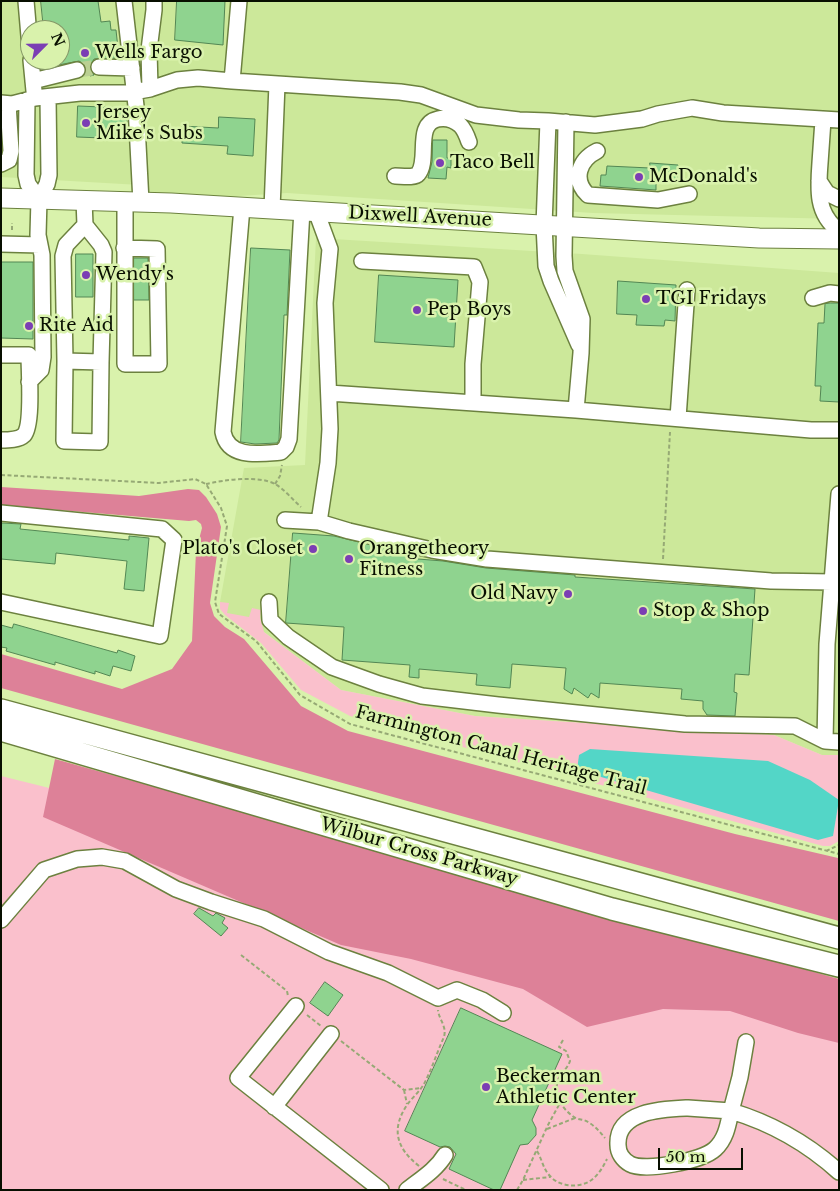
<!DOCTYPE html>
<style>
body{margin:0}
#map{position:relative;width:840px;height:1191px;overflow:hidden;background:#d9f2ac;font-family:"Libre Baskerville",serif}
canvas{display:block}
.frame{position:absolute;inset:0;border:2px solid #080f00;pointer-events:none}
.north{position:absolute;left:20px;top:20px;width:50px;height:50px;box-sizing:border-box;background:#d9f2ac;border:1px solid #859767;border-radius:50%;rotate:67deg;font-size:14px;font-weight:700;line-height:20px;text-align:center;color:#080f00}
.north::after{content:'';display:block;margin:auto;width:18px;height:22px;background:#7b3eb4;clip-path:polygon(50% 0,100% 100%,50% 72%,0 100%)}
.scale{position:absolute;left:658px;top:1148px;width:85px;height:22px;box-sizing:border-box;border:2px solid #080f00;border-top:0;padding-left:6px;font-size:15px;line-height:18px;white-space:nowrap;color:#080f00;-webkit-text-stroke:4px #d9f2ac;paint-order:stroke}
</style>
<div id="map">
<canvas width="840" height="1191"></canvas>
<div class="frame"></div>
<div class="north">N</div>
<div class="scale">50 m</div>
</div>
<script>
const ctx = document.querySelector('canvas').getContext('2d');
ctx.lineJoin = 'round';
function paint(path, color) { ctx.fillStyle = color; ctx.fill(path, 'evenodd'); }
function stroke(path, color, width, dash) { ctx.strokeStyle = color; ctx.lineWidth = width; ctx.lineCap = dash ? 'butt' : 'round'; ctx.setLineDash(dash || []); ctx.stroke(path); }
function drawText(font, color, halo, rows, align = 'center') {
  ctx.font = font + ' "Libre Baskerville",serif'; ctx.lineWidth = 5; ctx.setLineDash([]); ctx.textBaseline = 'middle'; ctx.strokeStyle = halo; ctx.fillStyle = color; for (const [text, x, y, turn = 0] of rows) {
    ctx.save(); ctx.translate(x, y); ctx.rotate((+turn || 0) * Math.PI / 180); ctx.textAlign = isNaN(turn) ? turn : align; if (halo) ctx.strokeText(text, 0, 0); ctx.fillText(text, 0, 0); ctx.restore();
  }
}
paint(new Path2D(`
 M1,1H839V219L593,213L287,193L141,202L140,185L1,177ZM30,30H60V60H30Z
 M316,238L582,254L839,273V755H822L774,735L475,716L341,690L264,632L231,619L224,610L220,602L244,468L305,465Z`), '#cce89a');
paint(new Path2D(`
 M220,602L229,603L227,613L249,617L252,608L261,610L260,618L264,632L341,690L475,716L774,735L822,755H839V841L830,846H823L350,716L301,690L261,643L225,615L220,609Z
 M1,776L178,820L839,1037V1190H1Z`), '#fac0cc');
paint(new Path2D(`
 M1,487L139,496L188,489L199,490L206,497L217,514L221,527L210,603L214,616L225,627L244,639L301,706L348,731L735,834L838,858L839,921L1,688V654L122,689L172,669L192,641L196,551L202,528L201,524L196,520L189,521L1,505Z
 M55,759L839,979V1043L798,1033L730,1011L663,1009L587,1027L523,989L411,959L341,945L43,817Z`), '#dd8198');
paint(new Path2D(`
 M590,749L768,761L810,780L839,800L833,836L818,840L577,770L579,755Z`), '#53d6c7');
const building = new Path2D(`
 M41,1H98L101,22L110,21L111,30H116L119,58L94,59L90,67L94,75L90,76V70H86L84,64L79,61L48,67V60H60V30H44Z
 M177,1H225L223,45L175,40Z
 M78,106L127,108V139L77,137Z
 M219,117L255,119L253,156L227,154L228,146L182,143V126L218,128Z
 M433,140H447V158H451V168L447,167L446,179L428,178L432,162Z
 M650,163L678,165V180L656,179V190L600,186L601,175H606L607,166L650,168Z
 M251,248L290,250L287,315H284L279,440L277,443L255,444L241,442Z
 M76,254H93V297H76Z
 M134,258H148L149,300H134Z
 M1,262H33V339L1,338Z
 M379,275L458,280L454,347L375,342Z
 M618,281L676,285L675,321L665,320L664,326L636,325L637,315L617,314Z
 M831,303H839V402L820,401L821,386H815L818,323H824L825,304Z
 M2,523L21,524L20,529L129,540V536L149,538L144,591L124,589L127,561L56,553L55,564L1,559Z
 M293,533L334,536L418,556V559L443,561L486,568L575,575V577L755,589L749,675L735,674L734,692L737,693L735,716L707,715L703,709V701L681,699L682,689L600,683L599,698L591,693L588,698L574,688L572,694L564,689L566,668L512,664L510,688L476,685L477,674L419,669V678L409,677L410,665L342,660L344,627L286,623Z
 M14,624L117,653L118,650L135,656L131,671L113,666L110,676L95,671V674L55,662V665L6,651L7,648L1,647V625L12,628Z
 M199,908L213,916L216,913L225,918L222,923L228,928L221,936L194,914Z
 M325,982L343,995L328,1016L310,1003Z
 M461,1008L562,1054L532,1120L536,1128V1135L528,1144L520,1145L500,1190H494L449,1169L456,1154L450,1147L445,1146L440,1147L405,1131Z`);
paint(building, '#8fd38f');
stroke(building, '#538754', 1);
stroke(new Path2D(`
 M77,70L99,67`), '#bad092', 15, [15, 8]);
const minor = new Path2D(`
 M26,1L30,48
 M124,1L136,106L141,202
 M239,1L232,81L400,92L421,95L476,115L519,120L548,121L595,125L642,119L658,114L692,108L723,113L839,120
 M31,60L34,91
 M99,67L132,68
 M33,81L77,70
 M150,89L149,50L154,10V1
 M27,100L26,175L28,184L39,199
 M1,103L12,104L35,98L80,93H127L150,89L177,80L198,78L232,81
 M823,120C822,135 821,149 820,163C818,189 816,214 839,231
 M548,121L544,225L546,266L551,281L579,345
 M566,122L564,256L565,271L582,319L581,353L576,410
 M597,151C579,160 572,180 588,195L658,200L689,194
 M1,164L9,160L11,151L8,104
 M395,176C401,176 415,178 418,174C430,160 414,124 438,119C447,117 454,120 460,125C465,130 467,136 469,142
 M819,181L827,193L839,199
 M242,207L223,432C228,459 259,454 281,452L286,447L289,439L302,210
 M272,209L277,84
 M316,211L330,249L325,303L330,429L328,463L319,522L349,531L432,550L487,559L771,581L832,582L839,494
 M85,225L66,245L63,256L65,361L64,441L100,442L101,362
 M1,244L40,245
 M124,248L157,249L159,364H125V202
 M362,261L474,267L480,282L473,364V403
 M813,298L830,293L839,294
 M1,355H29C29,371 33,425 24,435C19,440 8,440 1,440
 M65,361L101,362L104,252L101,245L85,225L84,200
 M29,382L41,370L43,357L42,255L38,235L39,199L47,184L49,175L48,97
 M329,393L576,410L811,430H839
 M678,418L687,290
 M1,513L162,529L174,540L160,636L1,602
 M285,520L319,522
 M832,582L827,644L825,741L839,742
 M269,602L270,620L288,637L332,667L379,684L422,696L498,705L685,724L795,726L825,741
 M1,920L44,870L77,859L102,857L125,861L176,889L211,902L264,919L329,952L388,973L438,998L457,990L482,1000L503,1013
 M296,1006L238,1078L381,1190
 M746,1042L740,1077L731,1111C771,1123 807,1143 839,1172
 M274,1107L331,1034
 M688,1108L731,1111C728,1125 726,1139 715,1149C702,1161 645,1172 630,1164C623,1160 618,1153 618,1145C616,1110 665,1109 688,1108Z
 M407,1190C421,1179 436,1170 445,1155`);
const major = new Path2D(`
 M1,198L171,203L759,238L839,239`);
const highway = new Path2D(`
 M1,710L839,938
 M1,730L612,909L839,966`);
stroke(minor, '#6c813f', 18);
stroke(major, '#6c813f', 21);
stroke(highway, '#6c813f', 24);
stroke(new Path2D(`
 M12,230V223
 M1,475L159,483L195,479L206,484L221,508L227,526L215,602L219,614L256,641L300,695L350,724L839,854
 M206,484C223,480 259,475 275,484C284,489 293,500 301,507
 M275,484L280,476L282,465
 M663,559L670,432
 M826,851L839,845
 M241,955L287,991L288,996
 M307,1015L321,1026
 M563,1040L559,1047L566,1051L570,1061C568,1068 561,1073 558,1080C553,1095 562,1109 574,1117C578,1120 584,1119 588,1122C595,1126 600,1132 605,1138
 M341,1041L404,1090L421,1088
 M404,1090L407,1104
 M547,1129L575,1118
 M537,1151C542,1159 543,1169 550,1176C559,1187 579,1188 590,1181C598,1176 603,1167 607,1159
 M419,1166C396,1148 391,1129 407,1105C412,1098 420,1091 424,1084C432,1069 437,1052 444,1037C447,1026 439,1020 438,1010
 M443,1179L466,1190
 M523,1180L550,1177
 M517,1190L523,1180L548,1125L560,1103`), '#96a975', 2, [4, 2.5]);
stroke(minor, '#fff', 15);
stroke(major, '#fff', 19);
stroke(highway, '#fff', 21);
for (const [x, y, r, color] of [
 [85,53,5,"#7b3eb4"],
 [86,123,5,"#7b3eb4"],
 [440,163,5,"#7b3eb4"],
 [639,177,5,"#7b3eb4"],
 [86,275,5,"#7b3eb4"],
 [646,299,5,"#7b3eb4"],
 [417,310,5,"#7b3eb4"],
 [29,326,5,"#7b3eb4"],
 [313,549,5,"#7b3eb4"],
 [349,559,5,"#7b3eb4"],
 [568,594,5,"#7b3eb4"],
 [643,611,5,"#7b3eb4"],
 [486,1087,5,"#7b3eb4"]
]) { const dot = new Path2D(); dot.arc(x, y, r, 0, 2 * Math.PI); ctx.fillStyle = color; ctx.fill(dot); stroke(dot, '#d9f2ac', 2); }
drawText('18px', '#080f00', '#d9f2ac', [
 ["Wells Fargo",95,53],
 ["Jersey",96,113],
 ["Mike's Subs",96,134],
 ["Taco Bell",450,163],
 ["McDonald's",649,177],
 ["Wendy's",96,275],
 ["TGI Fridays",656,299],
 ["Pep Boys",427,310],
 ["Rite Aid",39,326],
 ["Plato's Closet",303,549,"right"],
 ["Orangetheory",359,549],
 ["Fitness",359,570],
 ["Old Navy",558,594,"right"],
 ["Stop & Shop",653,611],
 ["Beckerman",496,1077],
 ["Athletic Center",496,1098]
], 'left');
drawText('18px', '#080f00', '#d9f2ac', [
 ["Dixwell Avenue",420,217,3],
 ["Farmington Canal Heritage Trail",501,751,15],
 ["Wilbur Cross Parkway",419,852,16]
]);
</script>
